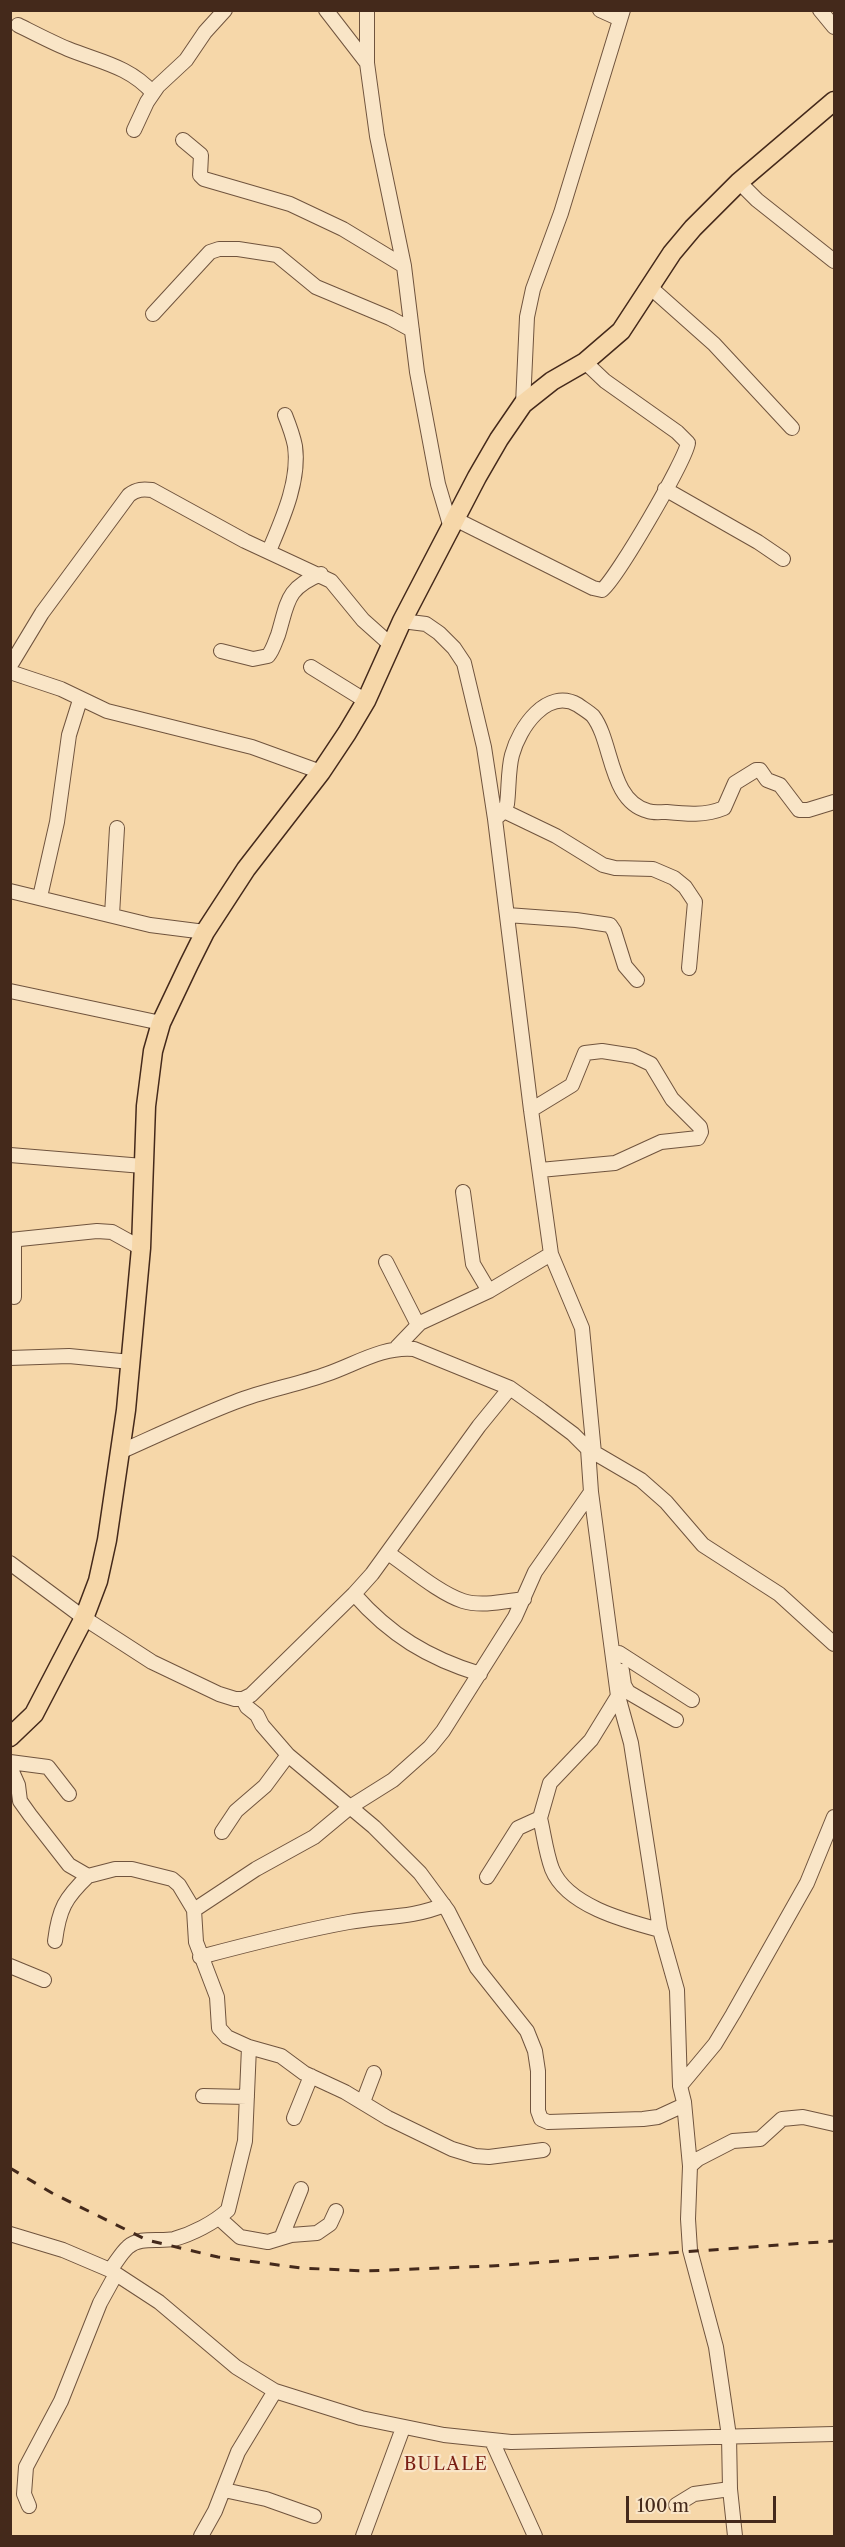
<!DOCTYPE html>
<style>
body{margin:0}
#map{position:relative;width:845px;height:2547px;overflow:hidden;background:#f6d7a9;font-family:"Libre Caslon Text",serif}
canvas{display:block}
.frame{position:absolute;inset:0;border:12px solid #44291b;pointer-events:none}
.scale{position:absolute;left:626px;top:2496px;width:150px;height:27px;box-sizing:border-box;border:3px solid #44291b;border-top:0;padding-left:8px;font-size:18px;line-height:21px;white-space:nowrap;color:#44291b;-webkit-text-stroke:4px #f9e5c7;paint-order:stroke}
</style>
<div id="map">
<canvas width="845" height="2547"></canvas>
<div class="frame"></div>
<div class="scale">100 m</div>
</div>
<script>
const ctx = document.querySelector('canvas').getContext('2d');
ctx.lineJoin = 'round';
function stroke(path, color, width, dash) { ctx.strokeStyle = color; ctx.lineWidth = width; ctx.lineCap = dash ? 'butt' : 'round'; ctx.setLineDash(dash || []); ctx.stroke(path); }
function drawText(font, color, halo, rows, align = 'center') {
  ctx.font = font + ' "Libre Caslon Text",serif'; ctx.lineWidth = 4.5; ctx.setLineDash([]); ctx.textBaseline = 'middle'; ctx.strokeStyle = halo; ctx.fillStyle = color; for (const [text, x, y, turn = 0] of rows) {
    ctx.save(); ctx.translate(x, y); ctx.rotate((+turn || 0) * Math.PI / 180); ctx.textAlign = isNaN(turn) ? turn : align; if (halo) ctx.strokeText(text, 0, 0); ctx.fillText(text, 0, 0); ctx.restore();
  }
}
const minor = new Path2D(`
 M326,10L367,63
 M367,10V63L377,136L404,266L417,372L438,484L451,528
 M600,10L620,19
 M820,10L834,27
 M18,25C34,33 51,42 68,49C100,62 129,66 153,93
 M134,130L147,102L158,86L186,60L205,32L225,10
 M183,140L201,155L200,175L204,179L290,204L343,229L404,266
 M739,182L757,200L834,261
 M651,288L714,344L792,428
 M153,314L210,252L219,249H238L277,255L316,287L390,318L412,330
 M523,404L527,317L533,289L561,213L623,10
 M665,489L758,542L783,559
 M455,519L593,588L602,590C617,578 685,461 688,443L677,432L605,381L585,362
 M269,551C282,520 300,481 295,446C293,436 289,425 285,415
 M402,621L426,624L439,633L454,648L464,663L484,747L495,819L531,1110L551,1254L582,1328L594,1453
 M221,651L253,659L268,656C273,650 275,642 278,635C288,602 286,588 321,574
 M10,666L42,613L129,495C137,489 143,489 152,490L245,541L331,581L363,620L391,645
 M311,667L366,701
 M10,672L61,689L107,711L252,747L321,772
 M504,811L556,836L603,865L615,868L653,869L674,878L685,887L695,902L689,968
 M495,819L504,811L507,804C509,789 508,770 512,755C519,728 547,687 578,705C582,708 589,712 593,716C613,742 609,801 648,811C653,813 660,812 666,812C686,814 705,816 724,808L735,783L756,770H760L767,780L780,785L799,810H808L834,802
 M10,891L150,925L205,932
 M40,897L57,822L69,735L80,700
 M112,915L117,828
 M507,915L576,920L610,925L614,931L625,966L637,980
 M10,991L161,1023
 M531,1110L572,1085L585,1053L602,1051L634,1056L651,1064L672,1099L700,1127L701,1132L698,1138L661,1142L615,1163L540,1170
 M10,1155L143,1166
 M463,1192L473,1264L489,1291
 M10,1240L97,1231L112,1232L141,1248
 M14,1240V1297
 M386,1262L418,1325
 M397,1347L420,1323L489,1291L551,1254
 M10,1358L69,1356L131,1362
 M588,1449L591,1492L618,1696L631,1743L660,1930L677,1990L680,2086L684,2102L690,2166L688,2219L690,2250L716,2347L729,2436L730,2489L735,2536
 M120,1452C158,1435 196,1417 235,1402C265,1390 297,1385 327,1374C356,1364 383,1346 414,1349L510,1388L541,1410L573,1434L588,1449L641,1480L666,1502L703,1545L779,1594L834,1644
 M388,1553C410,1568 439,1593 463,1601C482,1607 506,1601 524,1599
 M10,1563L84,1618L152,1662L219,1694L235,1699H243L251,1695L354,1594L372,1574L479,1426L510,1388
 M354,1594C390,1635 428,1658 480,1674
 M619,1653L692,1700
 M622,1671L624,1685L628,1692L676,1720
 M243,1699L247,1707L257,1715L262,1725L288,1755L374,1827L420,1873L448,1911L477,1968L527,2031L535,2051L538,2071V2111L541,2119L548,2122L643,2119L658,2117L684,2105
 M10,1762L48,1767L69,1794
 M10,1767L18,1785L20,1801L30,1815L69,1865L88,1876L115,1869H132L172,1879L179,1885L194,1910L196,1942L217,1997L219,2028L227,2037L249,2047L281,2056L304,2073L345,2092L388,2118L452,2149L475,2156L489,2157L543,2150
 M540,1818C544,1835 546,1853 552,1869C567,1906 626,1921 660,1930
 M222,1832L236,1811L265,1786L288,1755
 M487,1877L518,1828L540,1818L550,1783L591,1740L618,1696
 M194,1910L256,1869L314,1837L350,1807L393,1780L430,1747L443,1731L515,1617L535,1572L591,1492
 M55,1941C59,1909 65,1898 88,1876
 M200,1957C249,1944 299,1931 349,1922C382,1916 413,1918 444,1905
 M10,1966L44,1980
 M680,2086L715,2044L733,2014L807,1883L834,1817
 M203,2096L247,2097
 M363,2102L374,2073
 M294,2118L311,2076
 M690,2166L698,2159L733,2141L760,2139L782,2119L803,2117L834,2124
 M219,2218L240,2237L268,2242L291,2235L317,2233L330,2224L336,2211
 M10,2234L63,2250L110,2270L159,2302L236,2367L275,2391L361,2418L444,2435L511,2442L834,2434
 M282,2236L301,2189
 M110,2270C116,2263 121,2253 128,2247C140,2236 159,2242 174,2239C192,2234 214,2223 228,2210L245,2141L249,2047
 M492,2441L535,2536
 M224,2490L266,2499L314,2516
 M676,2505L694,2494L730,2489
 M29,2506L24,2494L26,2467L61,2401L100,2303L116,2274
 M201,2536L215,2511L238,2452L275,2391
 M363,2536L403,2428`);
const major = new Path2D(`
 M10,1737L34,1714L84,1618L98,1581L107,1540L126,1410L141,1248L146,1106L153,1051L161,1023L189,964L205,932L246,869L321,772L347,733L366,701L402,621L477,477L499,439L523,404L552,381L585,362L621,331L672,253L693,228L739,182L834,101`);
stroke(minor, '#70543e', 16);
stroke(major, '#44291b', 21);
stroke(minor, '#f9e5c7', 14);
stroke(major, '#f6d7a9', 18);
stroke(new Path2D(`
 M10,2168L52,2193L147,2240L218,2257L301,2268L364,2271L491,2266L834,2241`), '#44291b', 3, [10, 10]);
ctx.letterSpacing = '1.5px';
drawText('18px', '#7a1f14', '#f9e5c7', [
 ["BULALE",446,2465]
]);
ctx.letterSpacing = '0px';
</script>
